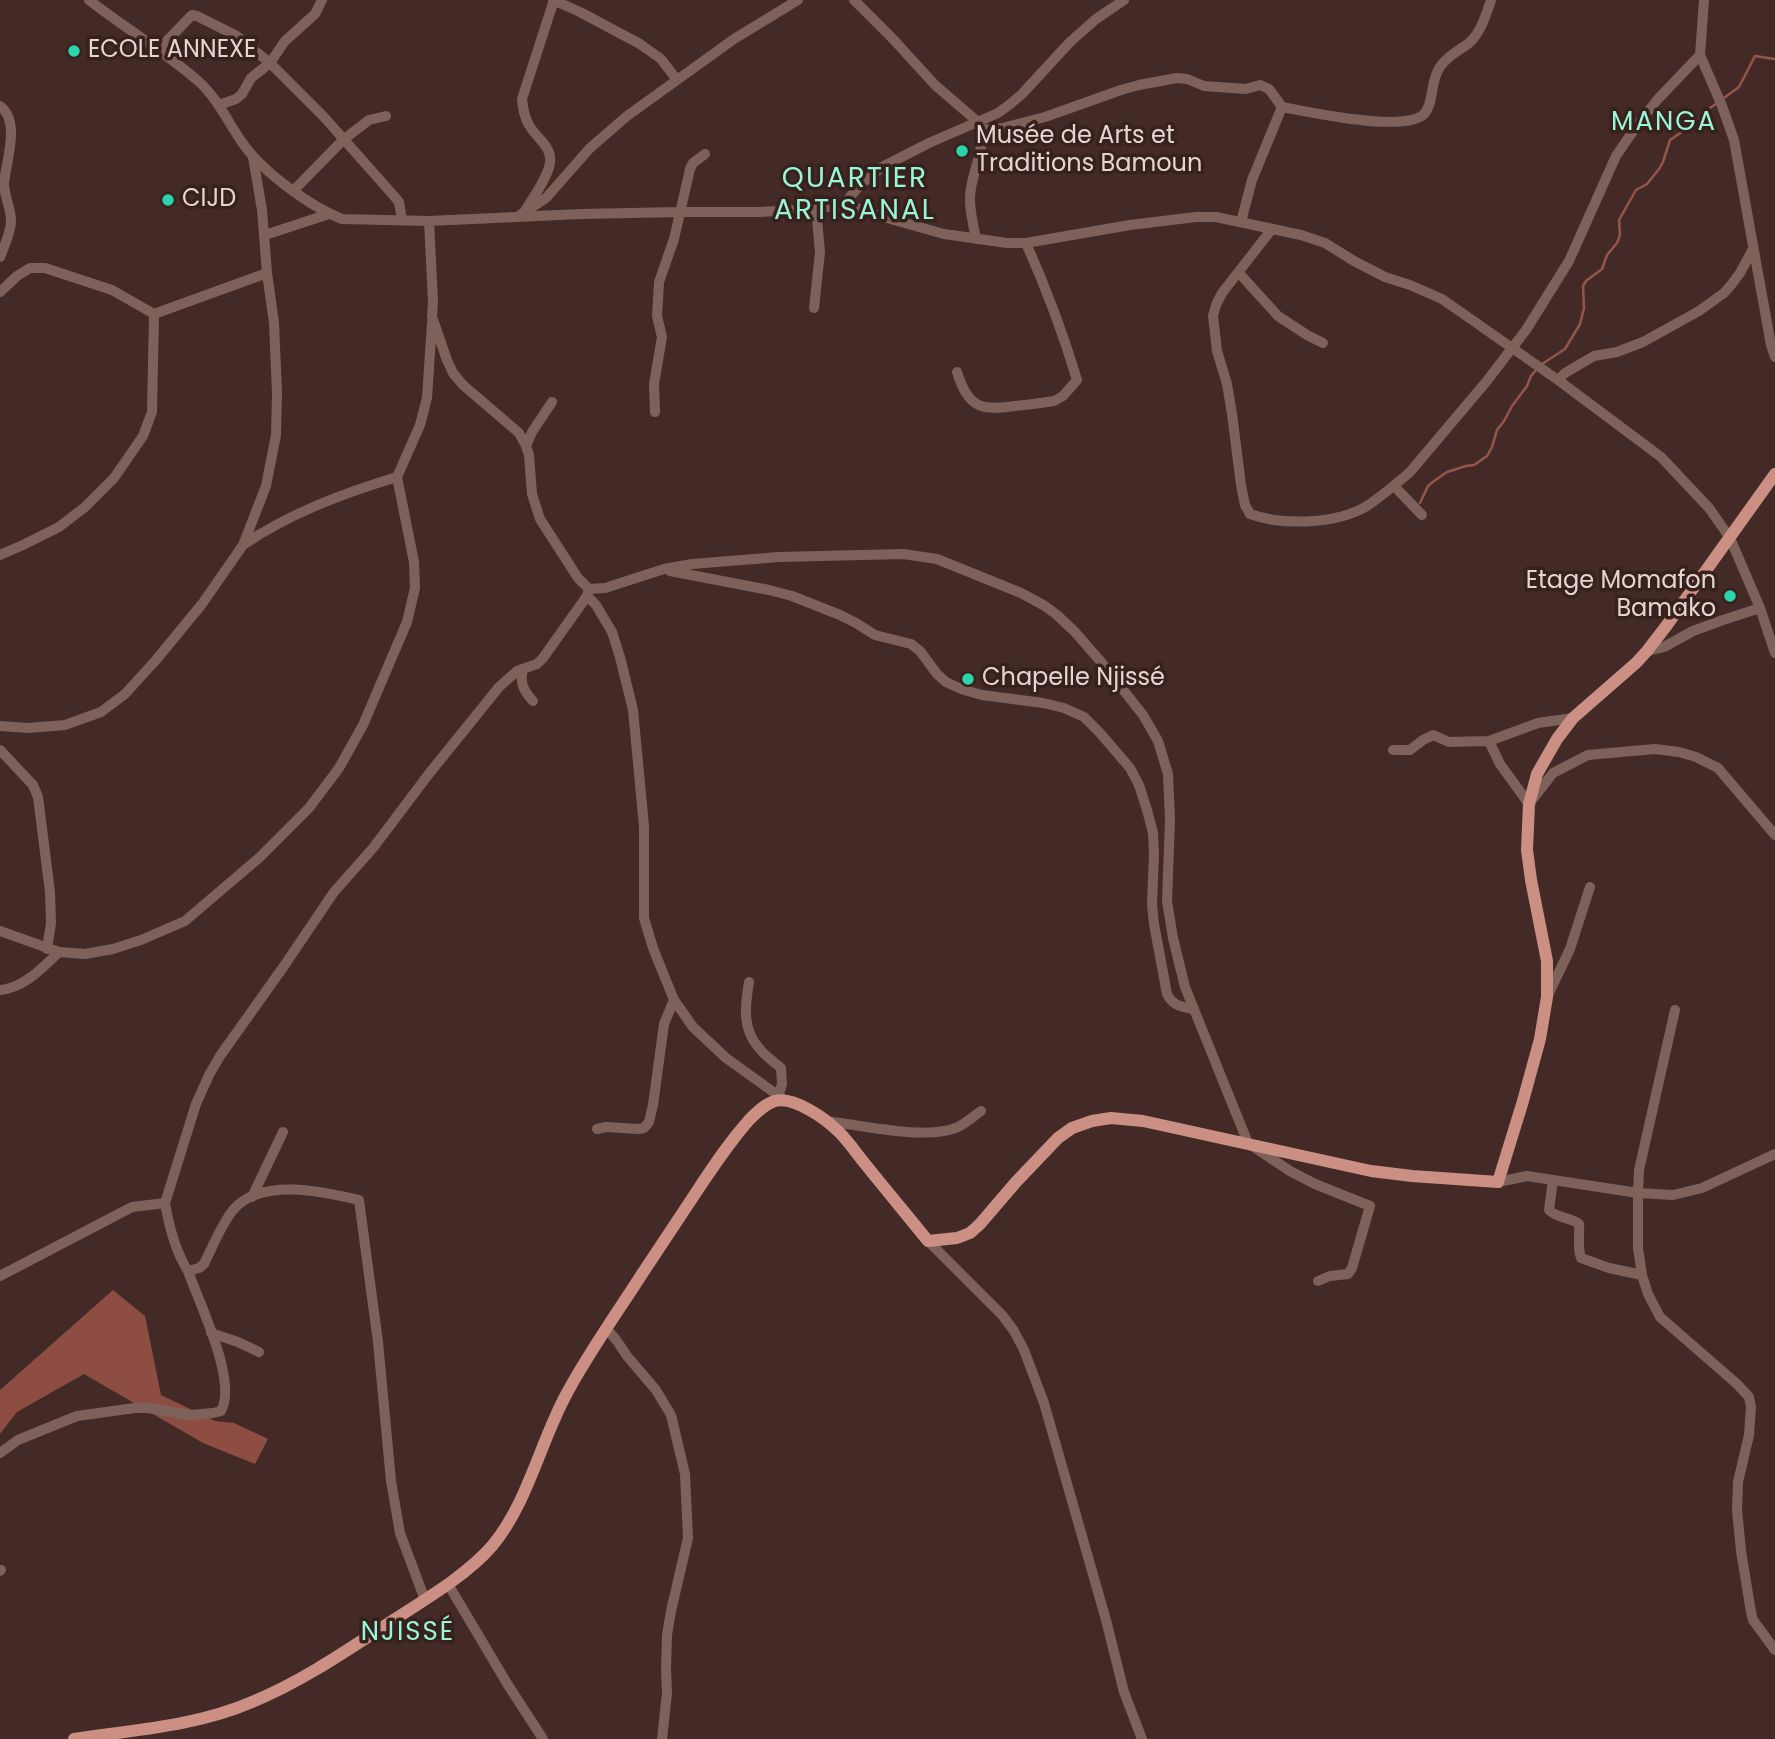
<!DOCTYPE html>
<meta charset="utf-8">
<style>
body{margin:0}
canvas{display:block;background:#432a26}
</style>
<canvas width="1775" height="1739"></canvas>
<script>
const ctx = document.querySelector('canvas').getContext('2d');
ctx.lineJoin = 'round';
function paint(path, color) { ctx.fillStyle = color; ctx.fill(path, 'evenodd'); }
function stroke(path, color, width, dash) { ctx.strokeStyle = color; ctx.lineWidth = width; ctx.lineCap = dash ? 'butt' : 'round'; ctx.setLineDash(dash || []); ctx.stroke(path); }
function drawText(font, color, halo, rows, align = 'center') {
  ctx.font = font + ' Poppins,sans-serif'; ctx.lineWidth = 7; ctx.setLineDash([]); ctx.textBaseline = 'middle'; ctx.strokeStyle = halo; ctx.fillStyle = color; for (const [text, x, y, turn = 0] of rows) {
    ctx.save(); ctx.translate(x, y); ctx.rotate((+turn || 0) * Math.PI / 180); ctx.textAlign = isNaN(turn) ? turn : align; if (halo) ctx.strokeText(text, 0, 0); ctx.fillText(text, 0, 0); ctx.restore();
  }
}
paint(new Path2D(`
 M113,1290L145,1316L161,1395L215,1421L234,1423L268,1439L255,1464L203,1443L84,1374L17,1412L0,1434V1390Z`), '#8d4d42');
stroke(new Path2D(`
 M1542,364L1565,349L1580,324L1584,308L1583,286L1586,281L1602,269L1607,255L1617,243L1620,235L1619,220L1636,190L1647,184L1659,169L1663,162L1670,140L1695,123L1706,111L1739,87L1755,56L1775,59
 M1420,503L1428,486L1434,481L1447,472L1466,466L1474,465L1487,456L1492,447L1497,430L1504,421L1512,406L1527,386L1531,376L1537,369`), '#965549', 2.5);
stroke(new Path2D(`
 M89,0C124,27 163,51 197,80C218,98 228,123 244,145C263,172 311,207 342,219L429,221L581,214L679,212H759L816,209L844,204L861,184L882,167L929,143L998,113L1009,105L1022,94L1070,42L1096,19L1124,0
 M553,0L580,12L640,44L661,59L677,80
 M854,0L893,39L935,85L978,122C989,150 969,173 970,200C970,213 974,227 976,239
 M1704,0L1700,55L1722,106L1734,140L1771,345L1775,357
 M158,50L192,15L197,16L237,36L270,63L324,117L394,196L399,202L402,220
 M219,105L236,99L242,94L251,78L270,63L285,41L315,14L322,0
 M0,106C21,122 6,161 4,183C4,196 11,208 11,221C11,233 4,246 0,257
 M981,130L1002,128L1045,117L1121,90L1139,85L1177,78L1187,79L1204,86L1246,89L1260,85L1269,89L1282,107
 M294,190L343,140L369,120L386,116
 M844,204L894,220L944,234L1007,243H1026L1130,225L1196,217H1216L1301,235L1325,243L1354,261L1385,277L1410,285L1442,299L1558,380L1661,457L1709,508L1730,538L1760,608L1775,653
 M525,211C532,199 549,176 550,162C552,146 536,138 529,125C524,117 523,108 522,99L554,0
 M520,215L546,198L590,148L627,116L734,39L798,0
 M429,221L433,302L432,317L447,360L453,373L463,385L519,433L526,446L529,455L532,494L540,519L578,578L589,589L605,588L664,569L692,564L779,557L903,554L937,559L1021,593L1045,606L1057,615L1075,632L1102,663L1143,715L1158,741L1168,774L1170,820L1167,901L1173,938L1185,987L1248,1143L1290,1171L1315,1184L1370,1206L1352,1268L1348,1274L1330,1276L1318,1281
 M1241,222L1252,180L1282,107C1309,112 1408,134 1425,113C1434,102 1430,81 1440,67C1448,55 1459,51 1469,43C1481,32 1486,15 1491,0
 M1272,229L1222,293L1216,305L1213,316L1217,351L1227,384L1232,414L1241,485L1245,505L1250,514C1283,526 1337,524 1367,506C1382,496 1396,484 1410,472L1486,382L1526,330L1569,261L1616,156L1638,124L1658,99L1700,55
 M265,235L329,214
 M1239,273L1278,316L1307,335L1323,343
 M0,292L17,276L30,268H45L112,290L154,314L267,273
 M814,308L820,252L816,209
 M957,372C968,408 981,411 1015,406C1028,405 1041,403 1054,401L1063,396L1077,380C1063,333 1046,288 1026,243
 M1558,380L1565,373L1594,356L1617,352L1643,342L1699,311L1724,293L1731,285L1740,273L1753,249
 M655,412L654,384L662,337L657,316L659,282L674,239L690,169L693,163L705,154
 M526,446L532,432L552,402
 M1394,486L1422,515
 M243,545C290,513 344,493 397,477
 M0,555L23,545L59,527L85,507L114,478L143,436L152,412L154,314
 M670,571L769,590L792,596L840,615L856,623L875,635L911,644L920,651L937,674L946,682L961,689L982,695L1043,703L1064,708L1084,717L1100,733L1130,768L1139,785L1147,810L1153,833L1154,854L1152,904L1154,924L1167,994C1173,1006 1182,1007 1194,1009
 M587,596L596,605L612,632L620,657L633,710L644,826V918L653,948L674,1000L693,1027L726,1058L786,1101
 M1647,651L1664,647L1693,631L1723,620L1760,608
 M523,669C519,683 524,691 533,701
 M0,726L28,728L65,725L101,712L125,694L156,660L202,604L243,545L266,486L276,435L277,393L274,323L267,273L262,210L253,157
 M1489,741L1538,723L1573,718
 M0,750L33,785L38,797L50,892L51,923L47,949
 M1393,750H1410L1423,740L1433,735L1449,742L1489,741L1500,764L1529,804L1553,773L1588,755L1655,749L1679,752L1696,757L1718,768L1775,835
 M0,931L59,952L85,954L113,949L141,940L185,921L260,857L309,808L339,768L363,725L407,622L415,588L414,562L397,477L420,425L427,398L432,323
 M749,982C745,1006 742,1029 759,1048C765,1056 774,1062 781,1068L782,1084L779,1094
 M0,990C24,988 42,968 59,952
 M1549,993L1570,949L1590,887
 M1675,1010L1639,1170L1638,1193V1248L1642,1275L1648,1294L1660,1317L1737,1384L1749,1397L1751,1407L1749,1435L1738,1482L1737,1510L1741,1551L1751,1612L1753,1620L1775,1650
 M826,1121C860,1125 929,1141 958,1127C966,1123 974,1116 981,1111
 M597,1129L606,1127L639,1129L644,1128L649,1122L653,1105L664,1024L674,1000
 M1553,1180L1549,1210C1558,1219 1571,1217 1579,1224C1580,1237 1577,1246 1581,1258L1609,1268L1642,1275
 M1498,1182L1527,1176L1638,1193L1673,1195L1702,1188L1775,1154
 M252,1197L283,1132
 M165,1203L196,1104L209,1075L220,1056L284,966L334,892L373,848L428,775L499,687L517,671L537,664L543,658L587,596L589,589
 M928,1241L1003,1316L1014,1331L1024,1350L1044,1403L1106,1620L1124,1692L1142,1739
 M0,1276L132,1207L165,1203C169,1226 175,1251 188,1271L199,1268L204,1264C213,1246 221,1225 233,1210C261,1177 324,1192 359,1200L378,1342L391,1481L400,1533L425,1600
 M607,1329L617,1341L627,1356L656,1390L671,1415L685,1474L688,1538L671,1611L667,1635L666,1668L667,1693L662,1739
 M211,1333L238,1342L259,1352
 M0,1453L18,1440L77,1416L135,1408H148L190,1415L213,1413L221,1411C238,1381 199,1303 188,1271
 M0,1571L1,1570
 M448,1584L508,1685L543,1739`), '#7f615b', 10);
stroke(new Path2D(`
 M74,1739C133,1730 197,1726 252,1702C303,1681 349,1649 395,1619C426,1599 468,1574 492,1546C528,1503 540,1442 567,1393C589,1352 617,1313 642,1274C661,1245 680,1217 699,1188C715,1164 731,1140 750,1119C757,1112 765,1104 775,1101C794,1096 826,1119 839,1132C849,1142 857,1154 866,1165C886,1190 907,1215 928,1241L957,1238L970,1233L980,1224L1016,1182L1058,1138L1072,1128L1092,1121L1111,1118L1143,1121L1371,1171L1412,1176L1498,1182L1523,1101L1540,1039L1547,997V961L1531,880L1527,850L1529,804L1537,774L1557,739L1573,718L1636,663L1647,651L1667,625L1775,474`), '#cb8f84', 12);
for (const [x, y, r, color] of [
 [74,51,7,"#2ad5ac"],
 [962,151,7,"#2ad5ac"],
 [168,200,7,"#2ad5ac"],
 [1730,596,7,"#2ad5ac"],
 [968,679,7,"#2ad5ac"]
]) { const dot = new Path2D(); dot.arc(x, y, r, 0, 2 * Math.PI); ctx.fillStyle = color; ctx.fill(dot); stroke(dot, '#38201c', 2.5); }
drawText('24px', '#e5d5d1', '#38201c', [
 ["ECOLE ANNEXE",88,51],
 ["Musée de Arts et",976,137],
 ["Traditions Bamoun",976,165],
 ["CIJD",182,200],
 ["Etage Momafon",1716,582,"right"],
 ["Bamako",1716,610,"right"],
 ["Chapelle Njissé",982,679]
], 'left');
ctx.letterSpacing = '2px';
drawText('26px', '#97f6d8', '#38201c', [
 ["MANGA",1664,123],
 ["NJISSÉ",408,1633]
]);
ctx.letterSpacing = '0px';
ctx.letterSpacing = '2px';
drawText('28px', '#97f6d8', '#38201c', [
 ["QUARTIER",855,180],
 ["ARTISANAL",855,212]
]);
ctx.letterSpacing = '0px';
</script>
